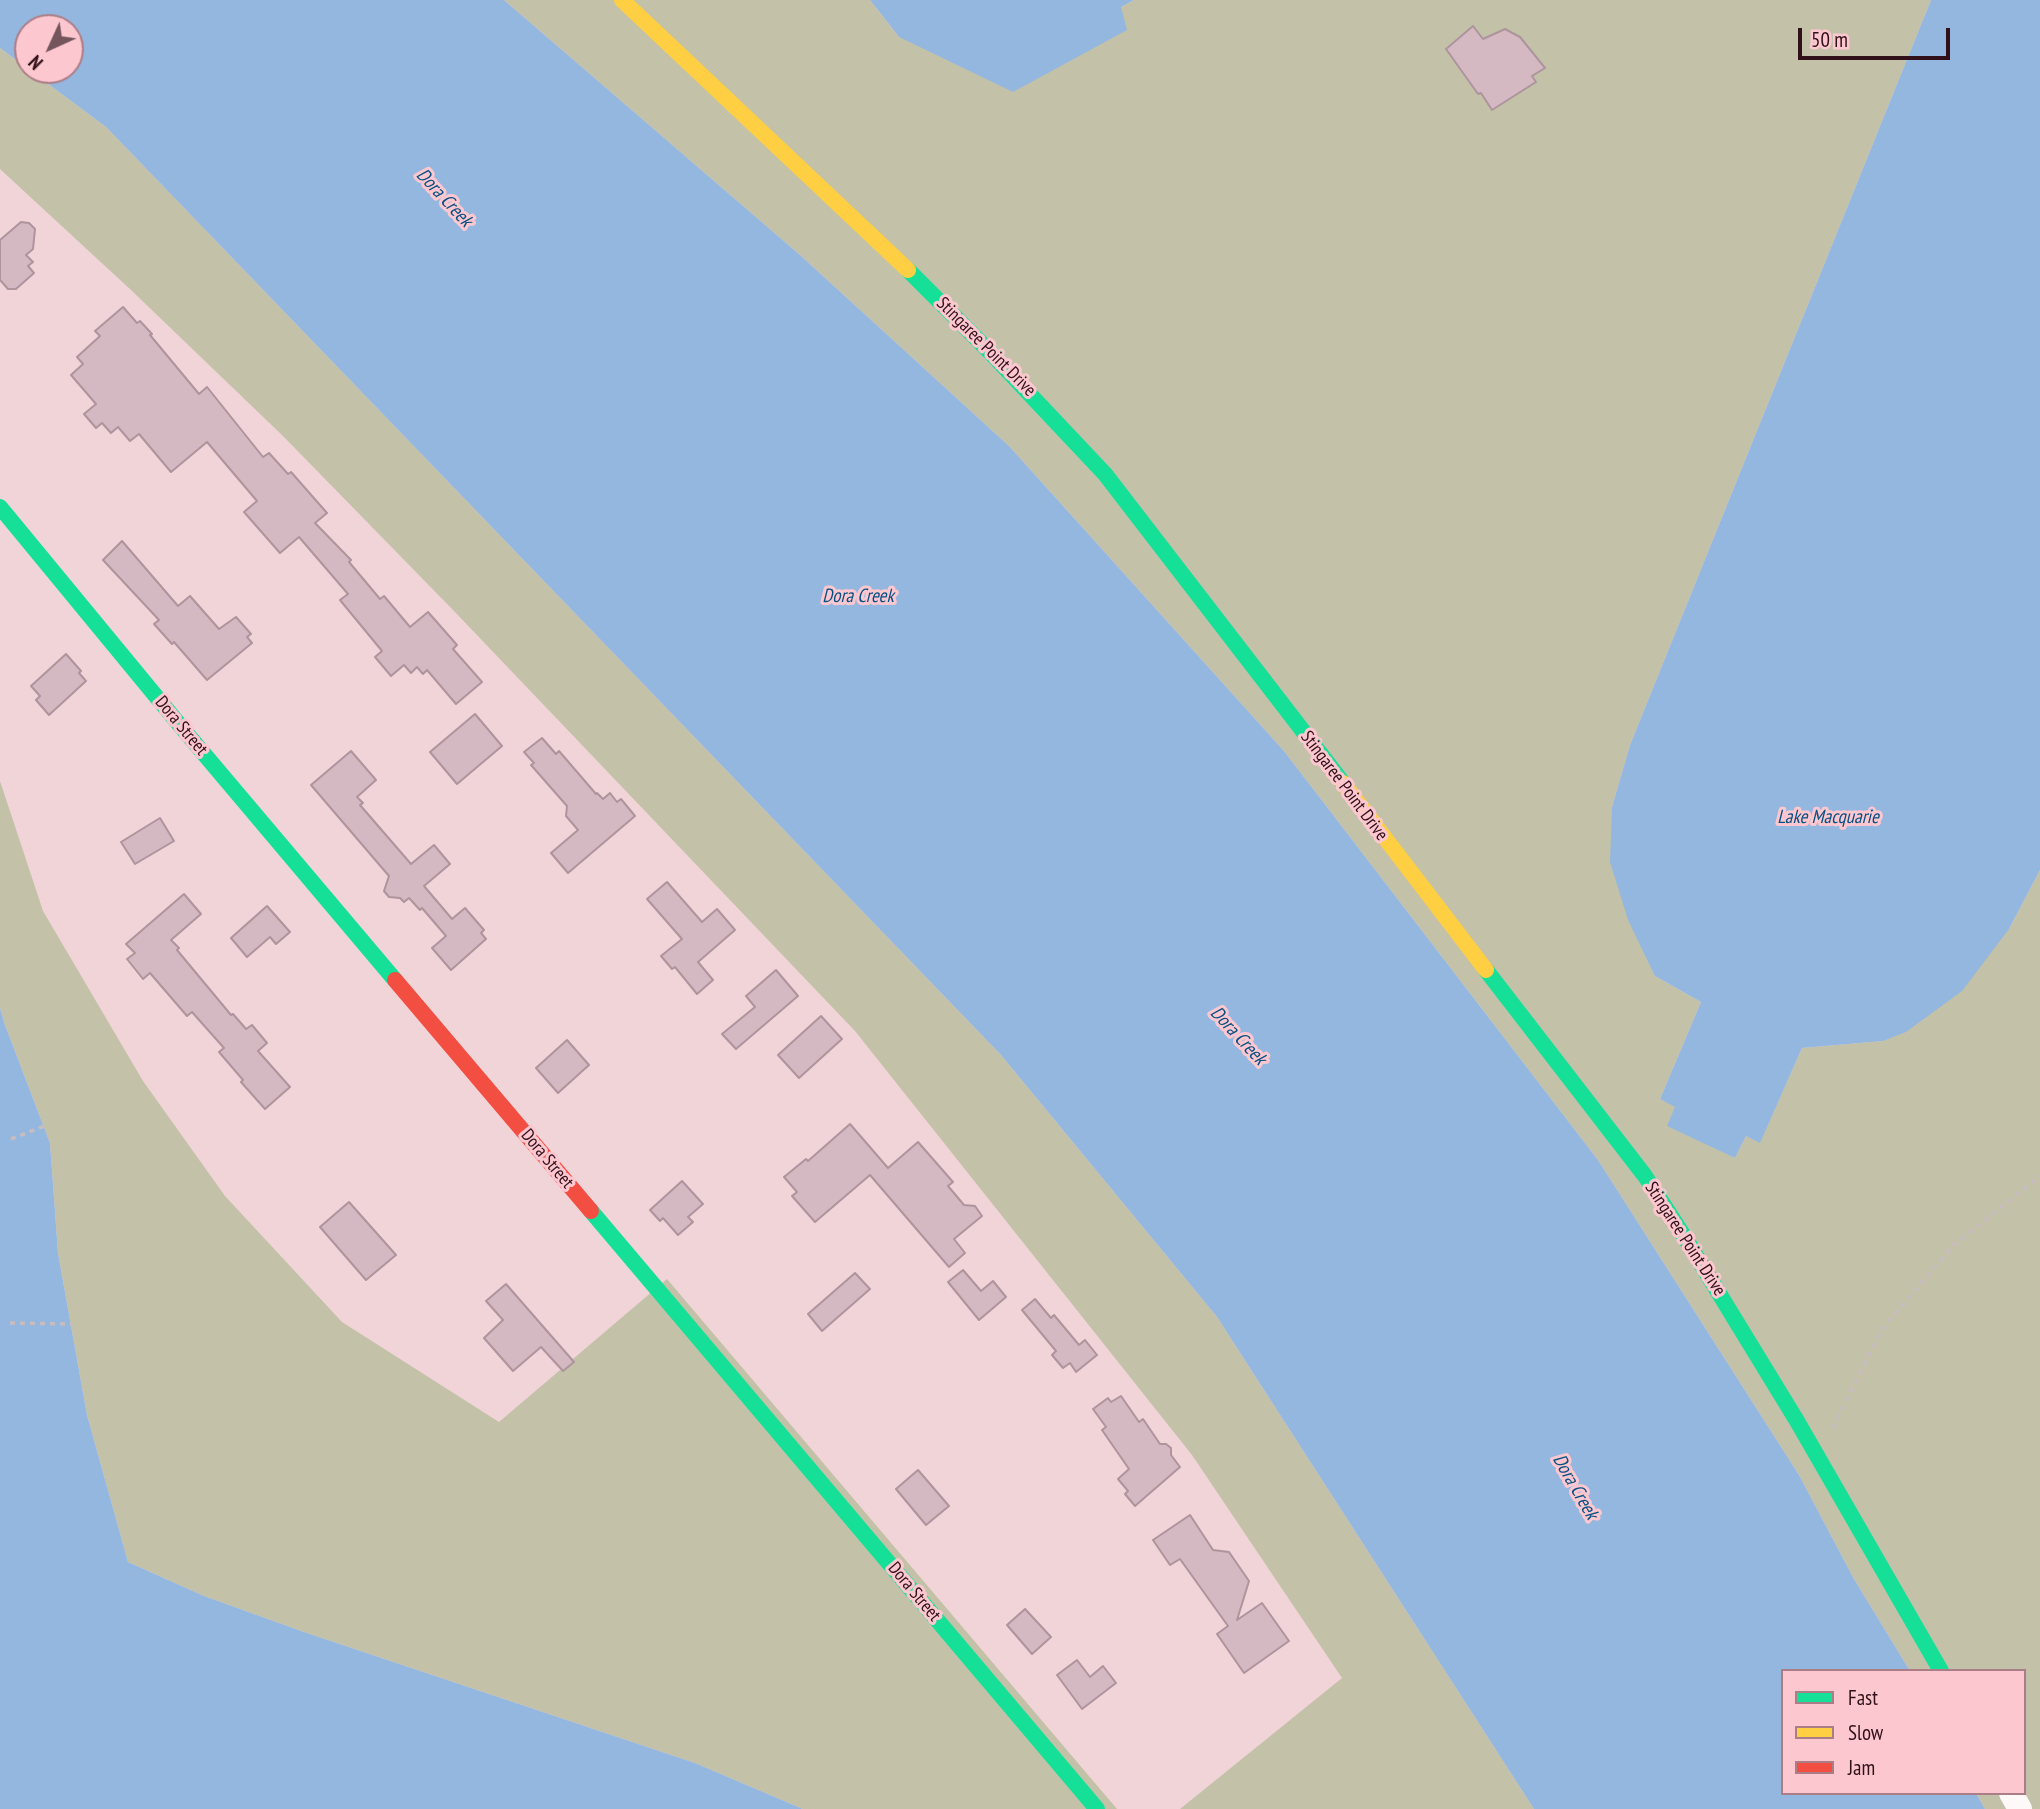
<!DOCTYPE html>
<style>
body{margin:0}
#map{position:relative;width:2040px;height:1809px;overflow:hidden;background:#f0d4d8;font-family:"PT Sans Narrow",sans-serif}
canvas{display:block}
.legend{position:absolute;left:1781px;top:1669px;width:245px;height:126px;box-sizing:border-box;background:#fdc7d0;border:2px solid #ab7e87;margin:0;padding:9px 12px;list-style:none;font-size:21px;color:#311119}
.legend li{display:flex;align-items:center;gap:14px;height:35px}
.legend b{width:35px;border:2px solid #ab7e87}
.north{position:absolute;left:14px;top:14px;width:70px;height:70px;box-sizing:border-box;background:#fdc7d0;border:2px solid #ab7e87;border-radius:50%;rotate:225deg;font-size:19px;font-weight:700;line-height:28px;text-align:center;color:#311119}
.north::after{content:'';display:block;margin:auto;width:24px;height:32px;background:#74555c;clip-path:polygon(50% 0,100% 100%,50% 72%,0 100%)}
.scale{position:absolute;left:1798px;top:28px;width:152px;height:32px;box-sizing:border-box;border:4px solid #311119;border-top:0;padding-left:9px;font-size:21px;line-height:24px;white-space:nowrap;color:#311119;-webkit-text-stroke:5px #fdc7d0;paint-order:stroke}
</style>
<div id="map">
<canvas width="2040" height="1809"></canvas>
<ul class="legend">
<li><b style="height:9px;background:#16e098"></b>Fast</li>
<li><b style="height:9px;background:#ffcf43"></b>Slow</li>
<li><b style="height:9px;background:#f24e42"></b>Jam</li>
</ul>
<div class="north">N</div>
<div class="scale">50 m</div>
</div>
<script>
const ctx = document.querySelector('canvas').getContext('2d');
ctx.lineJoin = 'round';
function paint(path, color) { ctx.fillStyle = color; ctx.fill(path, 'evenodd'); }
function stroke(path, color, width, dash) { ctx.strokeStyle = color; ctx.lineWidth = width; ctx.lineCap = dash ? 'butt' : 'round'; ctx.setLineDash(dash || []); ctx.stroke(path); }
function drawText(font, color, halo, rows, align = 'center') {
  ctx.font = font + ' "PT Sans Narrow",sans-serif'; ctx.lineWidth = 6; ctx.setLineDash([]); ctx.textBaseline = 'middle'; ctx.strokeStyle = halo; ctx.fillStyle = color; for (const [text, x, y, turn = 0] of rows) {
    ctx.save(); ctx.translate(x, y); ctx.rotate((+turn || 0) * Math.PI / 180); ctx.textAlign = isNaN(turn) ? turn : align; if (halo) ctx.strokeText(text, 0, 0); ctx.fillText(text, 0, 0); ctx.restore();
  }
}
paint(new Path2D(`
 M504,0H870L899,37L1121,7L1134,0H1931L1630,745L1612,807L1655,976L1701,1002L1660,1099L1675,1106L1705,1142L1735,1158L1746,1136L1760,1142L1802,1048L1883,1041L2009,929L2040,870V1809H1985L1976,1793H2024V1671H1910L1854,1579L1799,1475L1598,1160L1284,751L1009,446L800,255Z
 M0,48L106,127L1001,1055L1217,1317L1534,1809H1180L1342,1678L1192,1455L855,1031L454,611L283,436L131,290L0,169Z
 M0,781L43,911L143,1081L225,1196L342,1322L499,1422L667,1279L1117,1809H803L695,1763L304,1632L204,1596L128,1562L87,1415L58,1253L50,1143L5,1025L0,1008Z`), '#c3c2a8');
paint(new Path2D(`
 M0,0H504L800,255L1009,446L1284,751L1598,1160L1799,1475L1854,1579L1910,1671H1783V1793H1976L1985,1809H1534L1217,1317L1001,1055L106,127L0,48ZM70,28V70H28V28Z
 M870,0H1134L1121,7L1127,30L1013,92L899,37Z
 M1931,0H2040V870L2009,929L1962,991L1906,1032L1883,1041L1802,1048L1760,1143L1746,1136L1735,1158L1667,1126L1675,1107L1660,1099L1701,1002L1655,976L1628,920L1610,862L1612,807L1630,745Z
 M0,1008L5,1025L50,1143L58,1253L87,1415L128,1562L204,1596L304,1632L695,1763L803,1809H0Z`), '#94b7df');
const building = new Path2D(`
 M1473,26L1483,39L1505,29L1520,37L1545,68L1532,76L1536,82L1492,110L1481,93L1478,94L1446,49Z
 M21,222L29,223L35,229L33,249L26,255L33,262L28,266L34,273L16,289H8L0,280V240Z
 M123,307L137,323L140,321L152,334L150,335L199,394L207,387L263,457L269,453L288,474L291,472L327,513L315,523L351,560L349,562L380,599L384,596L410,627L428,612L457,645L453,649L482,682L456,704L427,670L423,674L417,667L411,673L404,665L391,676L375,657L382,651L340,600L348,594L299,537L280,553L244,512L257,501L207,442L171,472L139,434L130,441L118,427L111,433L102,423L96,428L84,414L96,404L71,375L83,364L77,357L100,336L95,331Z
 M122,541L178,606L190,596L219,629L236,617L251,634L247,637L252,643L207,680L174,642L172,644L154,624L159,620L103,560Z
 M66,654L81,671L79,673L86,681L49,715L36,700L40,696L31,686Z
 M475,714L502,746L457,784L430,752Z
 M542,738L556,754L559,751L596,794L597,793L603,799L610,793L617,802L621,799L635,816L568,873L551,853L578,830L566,816L567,806L531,765L534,763L524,752Z
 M351,751L376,780L357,797L363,803L360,805L411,864L434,845L450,864L424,886L452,919L465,908L484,930L481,933L486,939L451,970L432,948L446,936L422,908L420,910L409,898L404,902L400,898L389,897L384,891L389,876L311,785Z
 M160,818L174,841L135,864L121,842Z
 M667,882L702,922L717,909L735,930L698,962L713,980L697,994L675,967L672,969L661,956L682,939L647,899Z
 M184,894L201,914L171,940L179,948L177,950L231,1015L233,1014L246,1029L252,1025L267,1043L258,1051L290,1087L265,1109L241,1082L243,1080L219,1052L224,1048L192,1012L187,1016L150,973L143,979L127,959L135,953L126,944Z
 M267,906L290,932L276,944L270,937L247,957L231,938Z
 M776,970L798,996L736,1049L722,1034L755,1007L746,996Z
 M821,1016L842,1039L799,1078L778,1055Z
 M567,1040L589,1065L558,1093L536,1068Z
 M850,1124L888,1168L918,1142L953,1182L948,1186L964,1205L975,1206L982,1216L954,1239L965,1253L949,1267L870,1175L815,1222L792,1196L797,1192L784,1177L806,1159L808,1161Z
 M682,1181L703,1204L688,1217L693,1222L678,1235L663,1218L660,1221L650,1210Z
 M349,1202L396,1255L366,1280L320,1227Z
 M963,1270L981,1291L993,1281L1006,1297L979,1320L948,1282Z
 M855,1273L870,1289L822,1331L808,1314Z
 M506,1284L574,1362L563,1371L541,1347L513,1371L484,1338L503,1320L486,1301Z
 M1035,1299L1051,1318L1054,1315L1079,1345L1085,1340L1097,1355L1076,1372L1070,1363L1063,1368L1052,1355L1056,1351L1022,1310Z
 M1121,1396L1139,1422L1143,1419L1160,1444H1166L1171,1448V1455L1180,1467L1135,1506L1125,1494L1128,1491L1118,1479L1129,1469L1102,1430L1106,1427L1093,1409L1108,1398L1111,1402Z
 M918,1470L949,1506L926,1525L896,1489Z
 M1190,1515L1213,1550L1229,1552L1249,1581L1237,1620L1262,1603L1289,1641L1244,1673L1217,1634L1228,1626L1180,1559L1170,1565L1153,1540Z
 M1025,1609L1051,1637L1032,1654L1007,1625Z
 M1077,1660L1090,1677L1103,1666L1116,1683L1082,1709L1057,1675Z`);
paint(building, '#d4b8c2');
stroke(building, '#ad949d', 2);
stroke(new Path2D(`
 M34,75L38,70
 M11,1139L44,1126
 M10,1323L71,1324
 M1833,1428L1882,1329L1954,1245L2040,1176`), '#c9bcbf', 3.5, [5, 5]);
stroke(new Path2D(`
 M2011,1793L2020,1809`), '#fdf9f9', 24);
stroke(new Path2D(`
 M908,270L989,351L1105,474L1343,783
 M0,507L183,729L395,980
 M1486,970L1645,1176L1684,1236L1797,1421L1941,1671
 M591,1211L1097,1809`), '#16e098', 16);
stroke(new Path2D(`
 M622,0L908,270
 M1343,783L1486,970`), '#ffcf43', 16);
stroke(new Path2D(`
 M395,980L591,1211`), '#f24e42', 16);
drawText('18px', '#311119', '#fdc7d0', [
 ["Stingaree Point Drive",986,347,45],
 ["Dora Street",181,726,50],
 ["Stingaree Point Drive",1344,786,53],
 ["Dora Street",547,1159,50],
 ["Stingaree Point Drive",1685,1239,57],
 ["Dora Street",914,1592,50]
]);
drawText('italic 19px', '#055184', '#fdc7d0', [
 ["Dora Creek",444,198,47],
 ["Dora Creek",858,597],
 ["Lake Macquarie",1828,818],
 ["Dora Creek",1238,1036,47],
 ["Dora Creek",1575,1487,60]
]);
</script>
